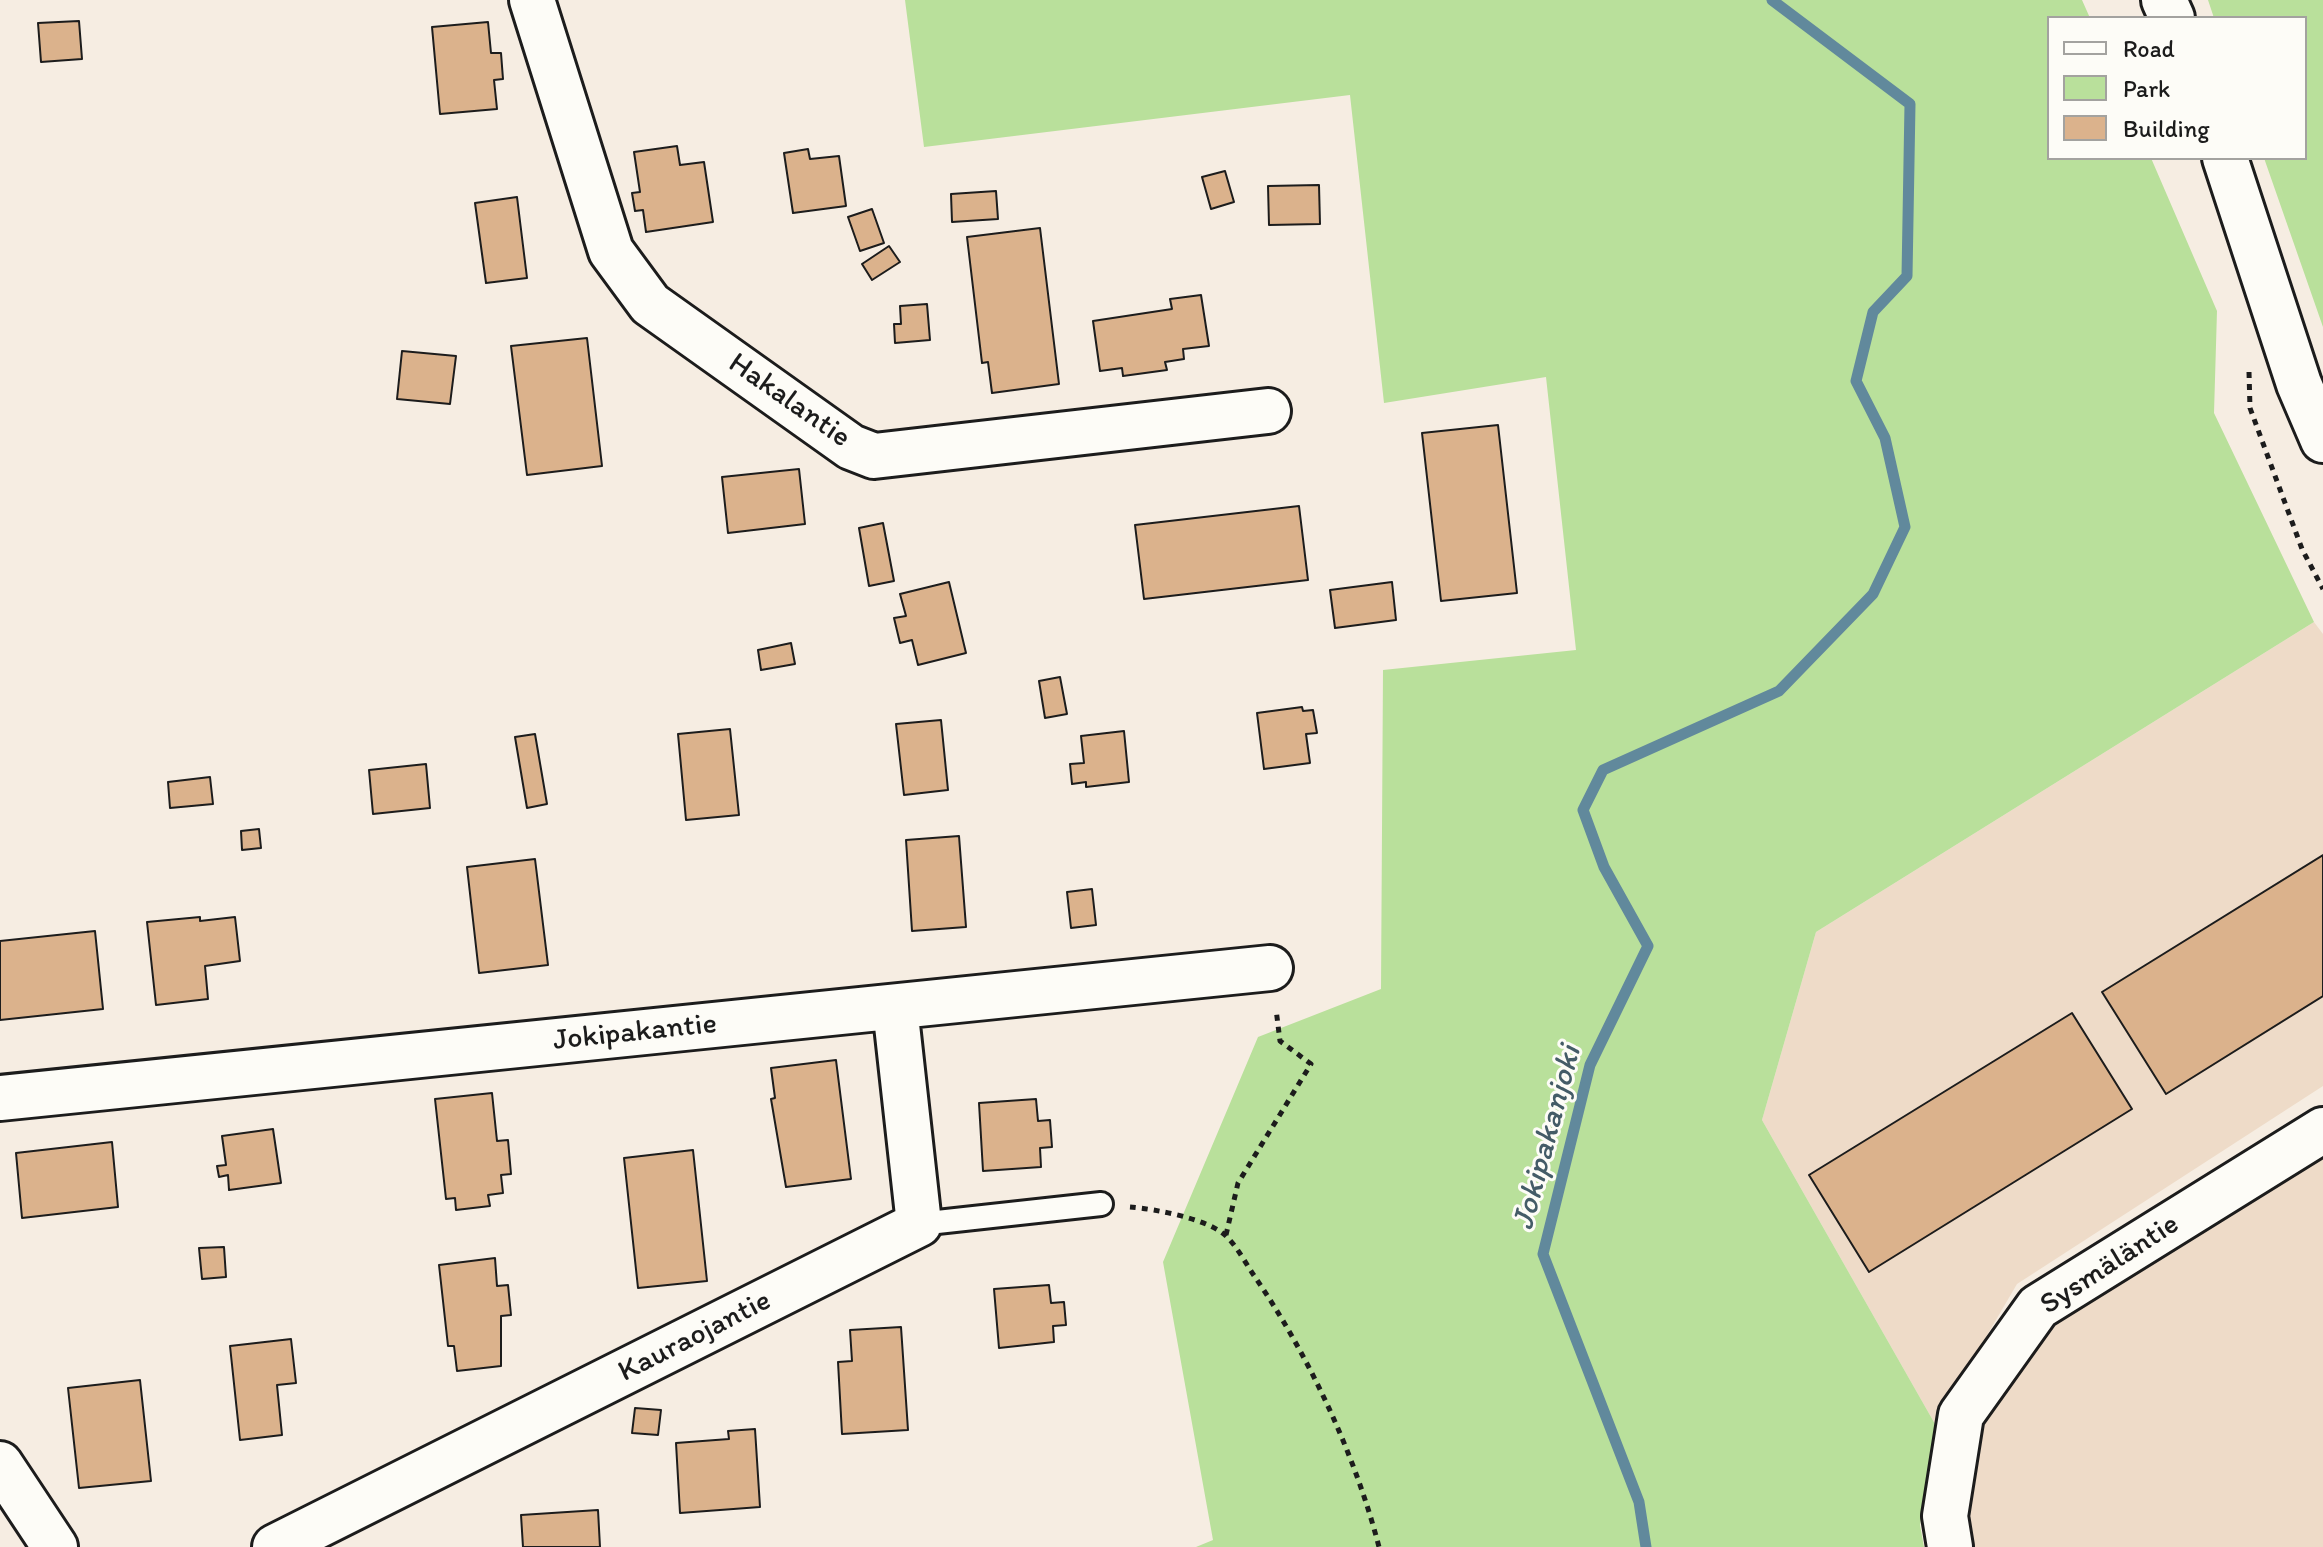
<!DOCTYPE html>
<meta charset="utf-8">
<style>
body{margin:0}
#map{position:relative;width:2323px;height:1547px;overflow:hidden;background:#f6ede2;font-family:Itim,sans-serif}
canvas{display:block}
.legend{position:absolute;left:2047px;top:16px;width:260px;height:144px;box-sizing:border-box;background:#fdfcf7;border:2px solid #a3a29f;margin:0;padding:10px 14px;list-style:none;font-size:24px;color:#1c1c1c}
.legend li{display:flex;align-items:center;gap:16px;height:40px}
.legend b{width:40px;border:2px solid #a3a29f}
</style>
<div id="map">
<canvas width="2323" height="1547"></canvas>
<ul class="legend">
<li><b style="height:10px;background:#fdfcf7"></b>Road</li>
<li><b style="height:22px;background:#b9e09b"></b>Park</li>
<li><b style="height:22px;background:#dbb28c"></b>Building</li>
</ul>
</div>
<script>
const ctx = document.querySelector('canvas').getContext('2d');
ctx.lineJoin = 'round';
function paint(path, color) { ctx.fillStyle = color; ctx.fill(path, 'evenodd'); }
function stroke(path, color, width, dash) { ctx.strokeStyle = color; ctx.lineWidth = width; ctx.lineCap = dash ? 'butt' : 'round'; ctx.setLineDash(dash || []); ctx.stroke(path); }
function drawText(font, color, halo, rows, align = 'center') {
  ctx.font = font + ' Itim,sans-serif'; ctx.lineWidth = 6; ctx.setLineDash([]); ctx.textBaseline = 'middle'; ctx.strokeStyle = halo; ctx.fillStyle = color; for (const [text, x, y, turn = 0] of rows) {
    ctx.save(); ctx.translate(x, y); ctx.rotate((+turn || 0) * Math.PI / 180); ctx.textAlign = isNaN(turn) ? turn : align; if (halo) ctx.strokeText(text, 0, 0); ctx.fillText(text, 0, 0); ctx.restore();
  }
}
paint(new Path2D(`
 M2314,622L2323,634V1086L2017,1284L1935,1424L1762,1120L1816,932Z
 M2323,1154V1547H1969L1965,1512L1979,1423L2052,1323Z`), '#eedbc8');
paint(new Path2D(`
 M905,0H2082L2090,18H2049V158H2151L2217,311L2214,413L2314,622L1816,932L1762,1120L1935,1424L1920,1525L1924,1547H1196L1213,1540L1163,1262L1258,1037L1381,989L1383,670L1576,650L1546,377L1384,403L1350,95L924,147Z
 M2208,0H2323V327L2264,158H2305V18H2214Z`), '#b9e09b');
stroke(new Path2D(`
 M1646,1547L1639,1502L1543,1254L1590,1065L1648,946L1604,867L1583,810L1603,770L1779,691L1873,594L1905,527L1885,438L1856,381L1873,312L1907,276L1910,104L1772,0`), '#61899c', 11);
const building = new Path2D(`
 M79,21L82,59L41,62L38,23Z
 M488,22L491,53H501L503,79L494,80L497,109L440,114L432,27Z
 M677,146L680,165L704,162L713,222L646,232L643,210L635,211L632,193L640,192L634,152Z
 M808,149L810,159L839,156L846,206L793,213L784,153Z
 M1225,171L1234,202L1211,209L1202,177Z
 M1319,185L1320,224L1269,225L1268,186Z
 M996,191L998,219L952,222L951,194Z
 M517,197L527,278L486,283L475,203Z
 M872,209L884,243L860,251L848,217Z
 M1040,228L1059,384L992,393L988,362L982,363L967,237Z
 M889,246L900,262L872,280L862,264Z
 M1201,295L1209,346L1183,349L1184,359L1165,362L1167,370L1123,376L1122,368L1100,371L1093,321L1172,309L1170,299Z
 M927,304L930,340L895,343L894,324H901L900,306Z
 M587,338L602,466L527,475L511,346Z
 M402,351L456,356L450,404L397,399Z
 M1498,425L1517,593L1441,601L1422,433Z
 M799,469L805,524L728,533L722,477Z
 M1299,506L1308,580L1144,599L1135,525Z
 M883,523L894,581L869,586L859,528Z
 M949,582L966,653L918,665L912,640L900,643L894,618L906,616L900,594Z
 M1392,582L1396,620L1335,628L1330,590Z
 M791,643L795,664L761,670L758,650Z
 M1060,677L1067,714L1045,718L1039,681Z
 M1302,707L1303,711L1313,710L1317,733L1306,734L1310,763L1264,769L1257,713Z
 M941,720L948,790L904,795L896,724Z
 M730,729L739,815L686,820L678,734Z
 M1124,731L1129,782L1086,787V782L1072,784L1070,764L1084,763L1081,736Z
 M535,734L547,804L527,808L515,737Z
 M426,764L430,808L373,814L369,770Z
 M210,777L213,804L170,808L168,782Z
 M259,829L261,848L242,850L241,831Z
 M959,836L966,927L912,931L906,840Z
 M2323,855V996L2166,1094L2102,992Z
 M535,859L548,965L479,973L467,867Z
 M1092,889L1096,925L1071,928L1067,892Z
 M200,917V921L235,917L240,961L205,966L208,999L156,1005L147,922Z
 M95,931L103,1009L0,1020V941Z
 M2072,1013L2132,1109L1869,1272L1809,1175Z
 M836,1060L851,1179L786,1187L771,1099L775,1098L771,1068Z
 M492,1093L497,1141L508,1140L511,1174L501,1175L503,1193L488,1195L490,1206L456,1210L455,1198L446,1199L435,1099Z
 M1036,1099L1038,1121L1050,1120L1052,1147L1040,1148L1041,1167L983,1171L979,1103Z
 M273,1129L281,1183L229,1190L228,1175L219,1177L217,1166L226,1165L222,1136Z
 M112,1142L118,1207L22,1218L16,1153Z
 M693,1150L707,1281L638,1288L624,1158Z
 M224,1247L226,1277L202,1279L199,1248Z
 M495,1258L497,1286L508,1285L511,1315L501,1316V1366L457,1371L454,1346H448L439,1265Z
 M1049,1285L1051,1303L1064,1302L1066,1325L1053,1326L1054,1342L999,1348L994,1289Z
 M901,1327L908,1430L842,1434L838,1362L852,1361L850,1330Z
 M291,1339L296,1383L277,1385L282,1435L240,1440L230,1346Z
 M140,1380L151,1481L79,1488L68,1388Z
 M635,1408L661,1410L658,1435L632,1433Z
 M755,1429L760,1507L680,1513L676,1443L729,1439L728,1431Z
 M598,1510L600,1547H523L521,1515Z`);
paint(building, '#dbb28c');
stroke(building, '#1c1c1c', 2);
const service = new Path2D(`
 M919,1224L1101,1204`);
const minor = new Path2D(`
 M532,0L611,251L650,304L851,447L874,456L1268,411
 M0,1098L1270,968
 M0,1464L55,1547
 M275,1547L919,1224L895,1007
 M1950,1547L1945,1516L1961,1415L2038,1307L2323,1130`);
const secondary = new Path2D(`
 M2164,0L2172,18
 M2225,158L2299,384L2323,440`);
stroke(service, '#1c1c1c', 28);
stroke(minor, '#1c1c1c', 50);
stroke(secondary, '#1c1c1c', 50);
stroke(new Path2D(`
 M2249,372L2250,408L2302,549L2323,589
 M1130,1207C1155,1209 1210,1219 1227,1237C1238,1248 1246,1264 1255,1277C1309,1356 1355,1454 1379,1547
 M1226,1235L1238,1183L1311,1064L1280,1041L1276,1009`), '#1c1c1c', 5, [6, 6]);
stroke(service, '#fdfcf7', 22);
stroke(minor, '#fdfcf7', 44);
stroke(secondary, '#fdfcf7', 44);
drawText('30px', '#1c1c1c', '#fdfcf7', [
 ["Hakalantie",789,401,35],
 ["Jokipakantie",635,1033,-6],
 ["Sysmäläntie",2110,1265,-33],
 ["Kauraojantie",695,1337,-27]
]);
drawText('italic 32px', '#445c67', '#fdfcf7', [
 ["Jokipakanjoki",1548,1138,-75]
]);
</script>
